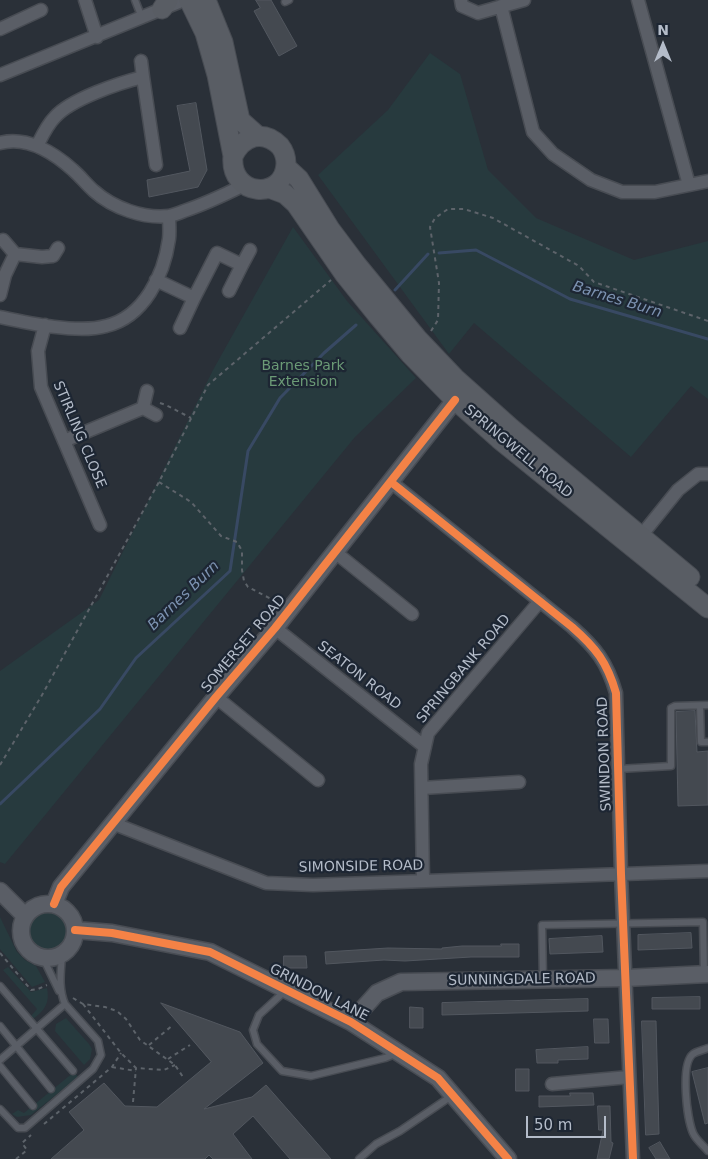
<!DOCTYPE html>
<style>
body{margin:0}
#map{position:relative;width:708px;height:1159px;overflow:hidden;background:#2a3038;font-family:"DejaVu Sans",sans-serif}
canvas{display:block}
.north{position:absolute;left:638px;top:20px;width:50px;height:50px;-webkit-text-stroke:4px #1d2633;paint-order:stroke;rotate:0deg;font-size:14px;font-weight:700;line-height:20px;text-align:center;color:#b4bcc9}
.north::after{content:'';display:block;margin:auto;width:18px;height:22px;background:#b4bcc9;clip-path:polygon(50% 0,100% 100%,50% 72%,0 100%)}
.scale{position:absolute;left:526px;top:1116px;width:80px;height:22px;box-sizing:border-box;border:2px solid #b4bcc9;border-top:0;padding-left:6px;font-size:15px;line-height:18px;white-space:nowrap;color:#b4bcc9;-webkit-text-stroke:4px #1d2633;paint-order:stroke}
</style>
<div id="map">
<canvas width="708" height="1159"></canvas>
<div class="north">N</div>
<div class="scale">50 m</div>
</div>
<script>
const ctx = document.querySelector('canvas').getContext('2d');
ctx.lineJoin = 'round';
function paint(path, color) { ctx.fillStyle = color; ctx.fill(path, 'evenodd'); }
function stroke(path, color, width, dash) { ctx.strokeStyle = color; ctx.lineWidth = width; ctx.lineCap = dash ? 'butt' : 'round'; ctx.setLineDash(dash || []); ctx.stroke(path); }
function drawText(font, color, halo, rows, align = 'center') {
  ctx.font = font + ' "DejaVu Sans",sans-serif'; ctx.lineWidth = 4.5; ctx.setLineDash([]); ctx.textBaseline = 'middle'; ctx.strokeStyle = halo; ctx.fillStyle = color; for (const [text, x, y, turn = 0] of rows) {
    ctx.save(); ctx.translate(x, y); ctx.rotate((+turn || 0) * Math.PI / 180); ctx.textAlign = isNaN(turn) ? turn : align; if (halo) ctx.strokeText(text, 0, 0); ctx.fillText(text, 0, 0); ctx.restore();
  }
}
paint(new Path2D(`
 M430,53L460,74L488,170L536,218L634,260L708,241V399L691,386L631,457L474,323L449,354L318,175L388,110Z
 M293,227L347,301L416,378L355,437L5,864L0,862V671L99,600L213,370Z
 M21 931a27 27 0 1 1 54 0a27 27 0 1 1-54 0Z
 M0,917L17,952L25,960L36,966L45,982L32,987L0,949Z
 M8,967L31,992L47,988C50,1003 45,1010 33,1019L31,1016L37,1009L3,970Z
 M66,1018L89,1044L92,1049L90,1059L84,1065L55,1031L56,1024Z
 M74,1072L78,1077L31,1115L17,1117L12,1114L18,1110L24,1113Z`), '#273a3e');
stroke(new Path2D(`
 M439,253L476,250L570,299L708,339
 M395,290L428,254
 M0,804L100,709L136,658L230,571L248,451L280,398L324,353L356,325`), '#384963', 3);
const building = new Path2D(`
 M256,0H271L297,46L279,56L254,11L260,8Z
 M196,103L207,170L198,187L149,197L147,180L190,171L177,106Z
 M695,711L697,752L708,751V805L678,806L676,712Z
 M691,933L692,948L638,950V935Z
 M602,936L603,952L550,954L549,939Z
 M501,944H519V957H471L405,961L384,960L326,964L325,952L388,948L442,949V948L462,946H501Z
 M284,956H306L307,968H284Z
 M700,997V1009H652V998Z
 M588,999V1011L442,1015V1003Z
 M161,1003L240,1032L263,1063L204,1109L252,1097L266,1085L331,1159H290L253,1116L233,1134L252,1159H213L209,1155L205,1159H51L84,1130L69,1112L104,1083L125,1106L157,1107L211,1062Z
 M410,1007L423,1008V1028H410Z
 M594,1019H608L609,1043H595Z
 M642,1021H656L659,1134L646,1135Z
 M588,1047V1059L558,1060V1063H537L536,1050Z
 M708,1068V1123L705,1124L692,1072Z
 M516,1069H529V1091H516Z
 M570,1093H593L594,1105L539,1107V1096H570Z
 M598,1106H610L611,1142L613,1143L609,1159H597L603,1130H599Z
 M660,1142L670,1159H656L649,1148Z`);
paint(building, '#444950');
stroke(building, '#52575f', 1);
const service = new Path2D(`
 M135,0L142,18
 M285,2L289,0
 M700,706L701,742H708
 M618,769L671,766V708L675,706L708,705
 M43,958L59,991
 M543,979L542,925L703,922L704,973
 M0,986L73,1071
 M285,991L259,1015L253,1030L257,1044L282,1071L311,1076L385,1058L395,1054
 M0,1026L51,1089
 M708,1048C704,1050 697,1051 693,1054C680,1064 687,1119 693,1133C696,1140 703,1145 708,1151
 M0,1060L65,1004
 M0,1066L33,1106
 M0,1109L18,1128H25L93,1069L101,1055L98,1041L65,1004C58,988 61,971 62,955
 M359,1159L376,1144L400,1131L453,1095`);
const minor = new Path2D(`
 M85,0L97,37
 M461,0L462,6L478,13L524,0
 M638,0L689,185
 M501,6L533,132L553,154L591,180L622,192H655L708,181
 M0,29L41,10
 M141,61L143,77
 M0,75L184,0
 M0,143C26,136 53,152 73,170C80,176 87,185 94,191C113,208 144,219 169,216C174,215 179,213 184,211C205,204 224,195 244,185
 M37,146C42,136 47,125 55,117C71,99 119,83 143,77L156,165
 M3,240L15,254
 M242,265L250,250
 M156,280L194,298L180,328
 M0,295L5,275L15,254L42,257L53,256L58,248
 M194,298L217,253L242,265L229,291
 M0,317C28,323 78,334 106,326C144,317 164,275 169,239C170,231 169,223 169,216
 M45,325L38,351L41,387L100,525
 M143,408L147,391
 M64,441L143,408L156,415
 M391,482L572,627C596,648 607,662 616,693L621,874L633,1159
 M636,542L678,490L698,474H708
 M335,552L412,614
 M275,628L425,747
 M216,697L318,780
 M422,788L519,782
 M112,823L266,883L313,885L708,871
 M423,881L421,764L428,733L540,601
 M552,1084L629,1077`);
const tertiary = new Path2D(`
 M0,891L25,916
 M21 931a27 27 0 1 1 54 0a27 27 0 1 1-54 0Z
 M54,904L61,887L216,697L275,628L455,400
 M75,930L112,933L210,952L351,1022L438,1078L508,1159
 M351,1022L377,993L401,982L625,978L708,974`);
const secondary = new Path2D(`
 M189,0L205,33L217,75L233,156C229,197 284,201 286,164C286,158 284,151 280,146C263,129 243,136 233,156
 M206,0L223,42L240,120L258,136
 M162,9L168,0
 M286,167L299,179L330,229L357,265L417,338L455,378L511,428L690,577
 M269,188L285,194L296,204L345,275L378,316L410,354L455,400L499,439L708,608`);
stroke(service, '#484c53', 9);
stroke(minor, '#484c53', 15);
stroke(tertiary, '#484c53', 19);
stroke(secondary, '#484c53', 21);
stroke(new Path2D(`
 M431,331L438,320L439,283L430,227L435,218L448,209H464L493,218L579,266L594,282L708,321
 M160,403L166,405L191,418
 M159,482L191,502L221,536L237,542L242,551V570L244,581L248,587L279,603
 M0,765L42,695L159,482L208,385L331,280
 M0,953L31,990L38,989L47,985
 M73,998L83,1004L105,1007L117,1011L126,1019L140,1040L175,1065L183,1077
 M83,1004L121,1053L136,1068L164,1070L175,1065
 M149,1045L173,1025
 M168,1059L190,1045
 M112,1067L136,1071
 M133,1102L136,1068
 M44,1124L112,1067L121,1053
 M16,1159L27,1150L22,1143L31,1135`), '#5d636a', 2, [4, 4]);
stroke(service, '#5a5e66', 6);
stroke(minor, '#5a5e66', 12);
stroke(tertiary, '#5a5e66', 16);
stroke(secondary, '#595d64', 19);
stroke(new Path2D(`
 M391,482L572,627C596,648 607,662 616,693L621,874L633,1159
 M54,904L61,887L216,697L275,628L455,400
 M75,930L112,933L210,952L351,1022L438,1078L508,1159`), '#f48246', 8);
drawText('14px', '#6b9a76', '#1d2633', [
 ["Barnes Park",303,366],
 ["Extension",303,382]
]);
drawText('14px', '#b4bcc9', '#1d2633', [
 ["STIRLING CLOSE",79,435,67],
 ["SPRINGWELL ROAD",518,452,40],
 ["SOMERSET ROAD",244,644,-50],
 ["SPRINGBANK ROAD",464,669,-50],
 ["SEATON ROAD",359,676,38],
 ["SWINDON ROAD",605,754,-92],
 ["SIMONSIDE ROAD",361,867,-1],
 ["SUNNINGDALE ROAD",522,980,-1],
 ["GRINDON LANE",319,993,27]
]);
drawText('italic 15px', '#7c92b1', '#1d2633', [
 ["Barnes Burn",617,300,17],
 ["Barnes Burn",184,596,-44]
]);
</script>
